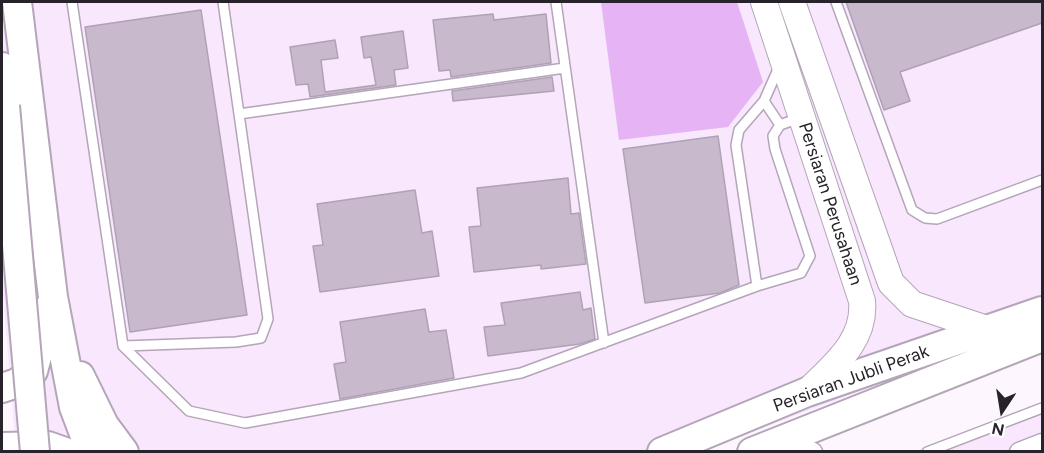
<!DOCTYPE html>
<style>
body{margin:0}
#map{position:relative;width:1044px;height:453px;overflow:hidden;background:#fdf6fe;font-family:Figtree,sans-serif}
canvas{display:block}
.frame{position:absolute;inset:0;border:3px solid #28232a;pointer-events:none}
.north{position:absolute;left:972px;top:381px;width:60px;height:60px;-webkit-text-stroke:4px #fff;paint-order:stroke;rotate:192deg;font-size:16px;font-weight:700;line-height:24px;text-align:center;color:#28232a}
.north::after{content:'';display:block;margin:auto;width:21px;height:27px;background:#28232a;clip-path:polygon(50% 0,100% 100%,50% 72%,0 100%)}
</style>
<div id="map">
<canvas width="1044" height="453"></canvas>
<div class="frame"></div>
<div class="north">N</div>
</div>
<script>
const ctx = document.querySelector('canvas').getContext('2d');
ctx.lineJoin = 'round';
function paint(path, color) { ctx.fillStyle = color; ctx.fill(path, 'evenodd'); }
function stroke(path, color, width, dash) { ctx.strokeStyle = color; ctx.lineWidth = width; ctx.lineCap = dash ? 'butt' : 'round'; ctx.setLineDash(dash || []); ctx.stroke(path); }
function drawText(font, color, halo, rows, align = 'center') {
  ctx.font = font + ' Figtree,sans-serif'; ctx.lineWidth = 4.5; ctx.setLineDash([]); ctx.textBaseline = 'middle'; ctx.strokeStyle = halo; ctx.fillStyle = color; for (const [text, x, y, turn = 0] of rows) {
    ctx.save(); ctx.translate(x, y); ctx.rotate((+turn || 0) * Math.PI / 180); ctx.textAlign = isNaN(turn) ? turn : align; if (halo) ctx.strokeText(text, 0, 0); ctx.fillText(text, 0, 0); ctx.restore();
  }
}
paint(new Path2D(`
 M2,2H1042V323L701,451H16L2,282Z
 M1042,407V451H927Z`), '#f8e7fd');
paint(new Path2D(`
 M601,2H737L763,82L728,127L619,140Z`), '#e6b3f5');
const building = new Path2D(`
 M846,2H1042V23L900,72L910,101L884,110Z
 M201,10L247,315L130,332L85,27Z
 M493,14L494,20L546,14L551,63L451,77L450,70L439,71L433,20Z
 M403,31L408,68L394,70L396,85L310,97L308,84L296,85L290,47L335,40L338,58L321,60L325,92L376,85L371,57L364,58L361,37Z
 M552,77L554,91L453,101L452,91Z
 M718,136L739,285L720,293L645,303L623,149Z
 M568,178L571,214L579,213L586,264L541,269V265L474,272L469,227L481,226L477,188Z
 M415,190L422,233L432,231L439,276L320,292L313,246L323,245L317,204Z
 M580,292L583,310L591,308L595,339L580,344L488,356L484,327L505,325L501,303Z
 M425,309L429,332L446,330L454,378L340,399L334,364L346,362L340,322Z`);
paint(building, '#c8b9cd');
stroke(building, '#b0a2b5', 1.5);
const lane = new Path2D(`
 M72,2L123,346L189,411L245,423L521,373L757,286
 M223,2L239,114
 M556,2L604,343
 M836,2L912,210L925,218L937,219L1042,180
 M779,67L764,101L739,130L736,145L757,286L801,273L810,256L775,149L773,136L780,125L799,118
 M764,101L780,125
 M123,346L236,342L261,338L268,319L239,114L565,68
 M927,452L1042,408`);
const street = new Path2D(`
 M786,438L813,452
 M1019,452L1042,443`);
const secondary = new Path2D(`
 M764,2L862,301C866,341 833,366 807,392
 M792,2L891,283L912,304L990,330`);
const primary = new Path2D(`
 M17,2L53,297L74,407L91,452
 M2,67L5,106
 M80,376L104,425L124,452
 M2,388L17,383L33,371L51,305
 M2,447L48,446L65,452
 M662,452L807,392L1042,311
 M752,452L1042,337`);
stroke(lane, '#b4a5b8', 12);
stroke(street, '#b4a5b8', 21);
stroke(secondary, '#b4a5b8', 28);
stroke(primary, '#b4a5b8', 32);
stroke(lane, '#fff', 9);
stroke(street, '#fff', 18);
stroke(secondary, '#fff', 26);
stroke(primary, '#fff', 28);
const primaryBridge = new Path2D(`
 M5,106L35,452`);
stroke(primaryBridge, '#b4a5b8', 32, []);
stroke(primaryBridge, '#fff', 28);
drawText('18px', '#28232a', '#fff', [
 ["Persiaran Perusahaan",830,204,72],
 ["Persiaran Jubli Perak",851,379,-20]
]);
</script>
